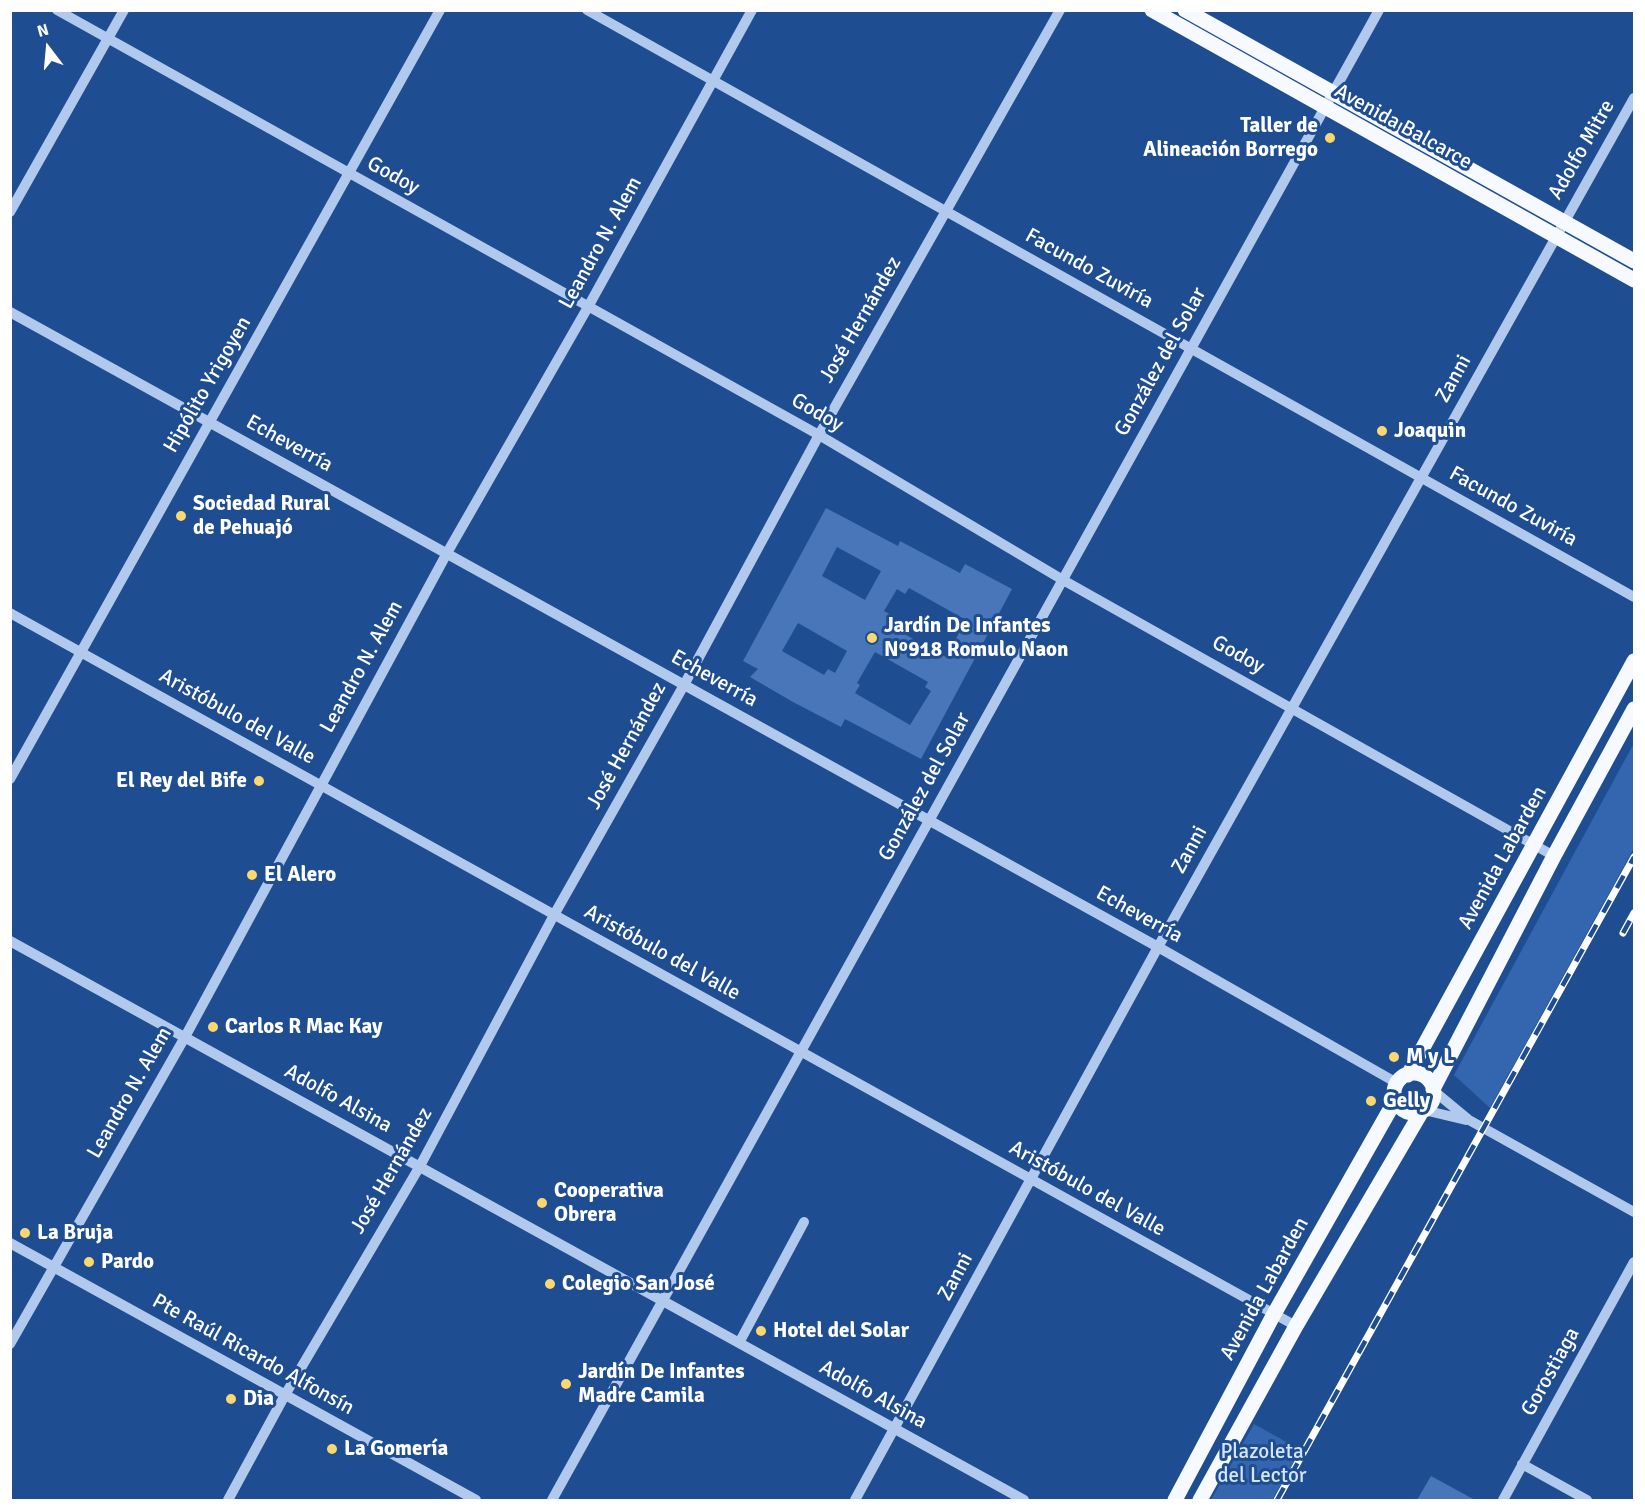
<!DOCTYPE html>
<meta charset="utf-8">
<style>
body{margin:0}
#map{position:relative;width:1645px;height:1511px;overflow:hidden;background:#1f4d91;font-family:Signika,sans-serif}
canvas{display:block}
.frame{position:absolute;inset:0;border:12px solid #fff;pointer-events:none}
.north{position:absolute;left:18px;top:18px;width:60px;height:60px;-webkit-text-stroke:4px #1f4d91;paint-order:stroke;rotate:344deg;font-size:16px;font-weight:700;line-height:24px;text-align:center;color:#fff}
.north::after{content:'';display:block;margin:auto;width:21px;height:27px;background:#fff;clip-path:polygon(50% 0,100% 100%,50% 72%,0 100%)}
</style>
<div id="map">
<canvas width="1645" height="1511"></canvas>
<div class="frame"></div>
<div class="north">N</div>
</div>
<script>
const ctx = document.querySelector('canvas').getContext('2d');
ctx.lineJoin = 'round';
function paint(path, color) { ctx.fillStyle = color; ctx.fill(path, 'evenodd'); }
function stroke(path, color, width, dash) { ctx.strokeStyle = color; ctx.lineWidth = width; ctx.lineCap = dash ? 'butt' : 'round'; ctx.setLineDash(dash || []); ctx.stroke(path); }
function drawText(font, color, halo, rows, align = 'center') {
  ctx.font = font + ' Signika,sans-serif'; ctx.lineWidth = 6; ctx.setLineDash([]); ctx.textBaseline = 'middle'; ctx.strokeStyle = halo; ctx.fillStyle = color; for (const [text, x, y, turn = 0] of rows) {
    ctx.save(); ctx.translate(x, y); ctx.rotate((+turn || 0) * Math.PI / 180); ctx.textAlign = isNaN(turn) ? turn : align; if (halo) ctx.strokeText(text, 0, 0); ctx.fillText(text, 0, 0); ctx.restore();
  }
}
paint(new Path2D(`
 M1634,743V848L1490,1108L1454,1075Z
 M1254,1424L1301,1450L1272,1500H1211Z`), '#3366ae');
paint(new Path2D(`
 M826,508L898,546L900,541L960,573L965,564L1012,589L921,759L845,719L841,727L793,702L750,677L758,669L743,661ZM837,547L881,571L865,600L822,576ZM909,588L966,620L946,657L888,625L893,616L884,611L897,589L905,594ZM798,623L847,651L835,673L828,669L824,675L782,651ZM875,652L928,682L925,687L931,691L910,725L855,693L860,685L857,683Z
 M1431,1476L1475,1500H1417Z`), '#4876b8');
stroke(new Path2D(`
 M57,10L819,435L1063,580L1554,856
 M587,10L1634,597
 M10,212L124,10
 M10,312L1158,947L1397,1083
 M10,613L1296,1326
 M10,779L440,10
 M10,941L1024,1500
 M1434,1091L1469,1120L1634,1212
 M1424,1110L1466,1120
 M10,1243L476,1500
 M739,1343L804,1222
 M10,1344L185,1037L447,553L588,307L752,10
 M1522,1464L1587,1500
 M228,1500L285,1395L420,1166L554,915L684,685L819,435L1060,10
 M552,1500L1379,10
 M855,1500L1158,947L1634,98
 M1503,1500L1634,1262`), '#b0c9ed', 10);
stroke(new Path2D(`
 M1152,10L1634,280
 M1185,10L1634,261
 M1394 1093a20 20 0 1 1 40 0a20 20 0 1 1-40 0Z
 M1408,1075L1634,661
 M1433,1089L1554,856L1634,709
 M1175,1500L1274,1314L1396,1099
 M1200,1500L1296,1326L1422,1111`), '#f6f9ff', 15);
const rail = new Path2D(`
 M1623,933L1634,913
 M1277,1500L1634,857`);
stroke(rail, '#fff', 7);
stroke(rail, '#1f4d91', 4.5, [14]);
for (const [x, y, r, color] of [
 [1330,138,6,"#fbd770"],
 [1382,431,6,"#fbd770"],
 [181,516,6,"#fbd770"],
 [872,638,6,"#fbd770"],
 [259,781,6,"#fbd770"],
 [252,875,6,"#fbd770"],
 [213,1027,6,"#fbd770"],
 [1394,1057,6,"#fbd770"],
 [1371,1101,6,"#fbd770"],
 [542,1203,6,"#fbd770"],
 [25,1233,6,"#fbd770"],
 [89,1262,6,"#fbd770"],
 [550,1284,6,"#fbd770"],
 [761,1331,6,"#fbd770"],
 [566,1384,6,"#fbd770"],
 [231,1399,6,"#fbd770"],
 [332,1449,6,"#fbd770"]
]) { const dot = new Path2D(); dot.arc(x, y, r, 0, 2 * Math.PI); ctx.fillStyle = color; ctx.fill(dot); stroke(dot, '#1f4d91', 2); }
drawText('bold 21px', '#fff', '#1f4d91', [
 ["Taller de",1318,126,"right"],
 ["Alineación Borrego",1318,150,"right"],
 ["Joaquin",1394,431],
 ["Sociedad Rural",193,504],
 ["de Pehuajó",193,528],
 ["Jardín De Infantes",884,626],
 ["Nº918 Romulo Naon",884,650],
 ["El Rey del Bife",247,781,"right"],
 ["El Alero",264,875],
 ["Carlos R Mac Kay",225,1027],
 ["M y L",1406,1057],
 ["Gelly",1383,1101],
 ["Cooperativa",554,1191],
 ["Obrera",554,1215],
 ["La Bruja",37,1233],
 ["Pardo",101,1262],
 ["Colegio San José",562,1284],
 ["Hotel del Solar",773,1331],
 ["Jardín De Infantes",578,1372],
 ["Madre Camila",578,1396],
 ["Dia",243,1399],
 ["La Gomería",344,1449]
], 'left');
drawText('21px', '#fff', '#1f4d91', [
 ["Avenida Balcarce",1403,127,29],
 ["Adolfo Mitre",1582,150,-60],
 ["Godoy",393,176,29],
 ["Leandro N. Alem",601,243,-61],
 ["Facundo Zuviría",1089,269,29],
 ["José Hernández",861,320,-60],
 ["González del Solar",1161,362,-61],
 ["Zanni",1454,379,-61],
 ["Hipólito Yrigoyen",208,385,-60],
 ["Godoy",817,413,30],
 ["Echeverría",289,444,29],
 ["Facundo Zuviría",1513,507,29],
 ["Godoy",1238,655,29],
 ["Leandro N. Alem",362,667,-61],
 ["Echeverría",714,679,29],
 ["Aristóbulo del Valle",237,717,29],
 ["José Hernández",627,746,-61],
 ["González del Solar",925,787,-61],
 ["Zanni",1190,850,-61],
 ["Avenida Labarden",1503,858,-61],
 ["Echeverría",1139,915,29],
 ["Aristóbulo del Valle",662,953,29],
 ["Leandro N. Alem",130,1093,-60],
 ["Adolfo Alsina",338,1099,29],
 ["José Hernández",392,1171,-60],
 ["Aristóbulo del Valle",1087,1189,29],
 ["Zanni",956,1277,-62],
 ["Avenida Labarden",1265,1289,-61],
 ["Pte Raúl Ricardo Alfonsín",253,1355,29],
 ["Gorostiaga",1551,1372,-61],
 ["Adolfo Alsina",873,1395,29]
]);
drawText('21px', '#d5e5fa', '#1f4d91', [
 ["Plazoleta",1262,1452],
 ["del Lector",1262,1476]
]);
</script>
